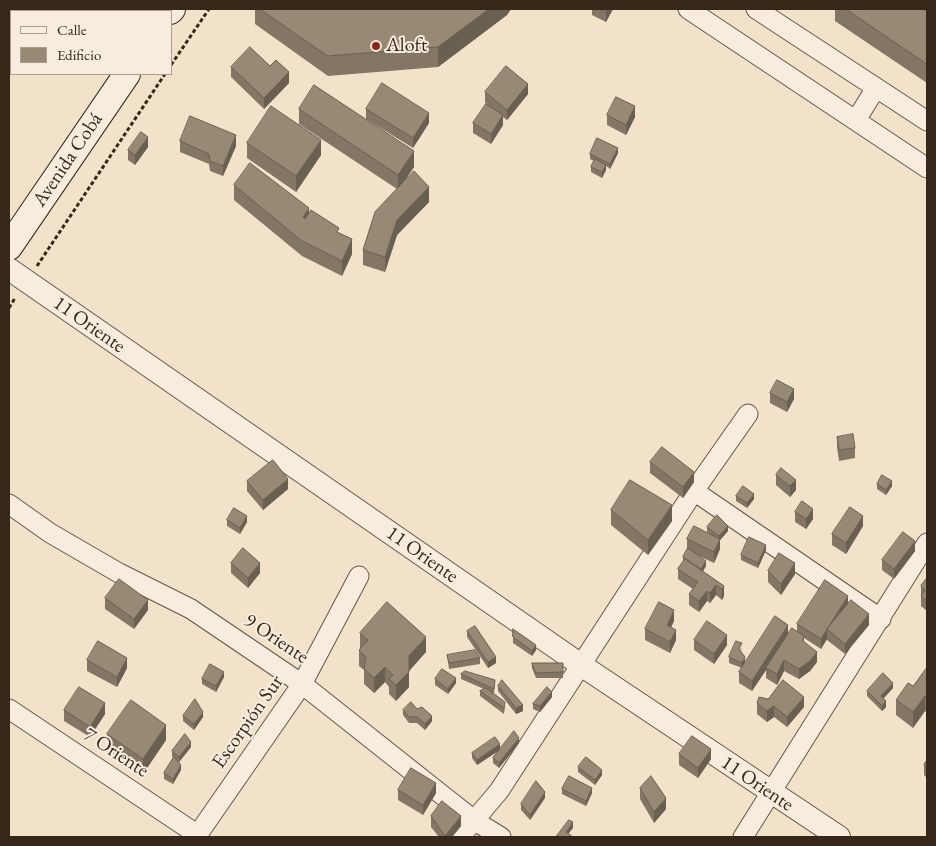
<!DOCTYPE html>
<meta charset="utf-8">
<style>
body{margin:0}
#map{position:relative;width:936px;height:846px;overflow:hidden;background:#f3e2ca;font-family:"EB Garamond",serif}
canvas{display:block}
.frame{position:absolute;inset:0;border:10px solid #362819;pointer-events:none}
.legend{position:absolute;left:10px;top:10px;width:162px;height:65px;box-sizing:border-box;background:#f7ecdd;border:1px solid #aa9e8f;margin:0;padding:6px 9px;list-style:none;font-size:15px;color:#362819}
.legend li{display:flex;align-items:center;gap:10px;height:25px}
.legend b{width:25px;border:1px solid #aa9e8f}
</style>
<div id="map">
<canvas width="936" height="846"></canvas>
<div class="frame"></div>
<ul class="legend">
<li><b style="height:6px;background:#f7ecdd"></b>Calle</li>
<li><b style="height:14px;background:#988975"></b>Edificio</li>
</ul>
</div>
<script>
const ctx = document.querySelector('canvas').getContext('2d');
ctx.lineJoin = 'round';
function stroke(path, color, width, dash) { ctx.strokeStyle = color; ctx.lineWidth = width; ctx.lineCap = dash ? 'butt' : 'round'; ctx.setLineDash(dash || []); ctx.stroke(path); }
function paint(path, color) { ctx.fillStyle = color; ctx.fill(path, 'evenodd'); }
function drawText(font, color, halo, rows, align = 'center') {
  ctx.font = font + ' "EB Garamond",serif'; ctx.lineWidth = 4; ctx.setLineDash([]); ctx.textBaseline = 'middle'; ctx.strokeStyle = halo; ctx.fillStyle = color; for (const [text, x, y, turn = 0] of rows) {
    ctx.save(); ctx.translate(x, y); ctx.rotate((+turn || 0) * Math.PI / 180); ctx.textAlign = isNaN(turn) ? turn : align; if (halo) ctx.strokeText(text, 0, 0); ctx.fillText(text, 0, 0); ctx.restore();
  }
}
const minor = new Path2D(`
 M688,9L927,168
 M756,9L927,121
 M856,120L876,88
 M694,491L881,619
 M9,504L50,533L119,573L191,609L302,684L475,821L501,837
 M9,709L198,835
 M196,837L302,684L359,576
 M460,837L499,791L694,491L748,414
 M743,837L927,543`);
const tertiary = new Path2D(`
 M9,269L581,665L839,837`);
const secondary = new Path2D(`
 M170,11L172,9
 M9,247L127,74`);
stroke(minor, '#655645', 21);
stroke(tertiary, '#655645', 24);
stroke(secondary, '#362819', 28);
stroke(new Path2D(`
 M171,65L209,9
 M37,266L165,74
 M9,308L15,298`), '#362819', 3, [4, 2.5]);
stroke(minor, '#f7ecdd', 19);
stroke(tertiary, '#f7ecdd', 22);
stroke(secondary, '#f7ecdd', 26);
paint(new Path2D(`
 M255,9H511L507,15L438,67L328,76L255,24Z
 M592,9H613L606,22L592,15Z
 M835,9H923L927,12V83L835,21Z
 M270,66L289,83L264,109L231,77V67Z
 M485,92L528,94L507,120L503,117V125L491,144L473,133V123L487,104L485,103Z
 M299,109L414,167L403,183L429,202L397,235L385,272L363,265V250L397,189L299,124Z
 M366,109L429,123L413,148L366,119Z
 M607,115L635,117L626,135L607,125Z
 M180,141L236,146L223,176L210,171L209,164L180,152Z
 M247,143L321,155L296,192L247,158Z
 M148,147L135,165L128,160V150Z
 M618,153L610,169L606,166V170L602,178L591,172V167L594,161L590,159V154Z
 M234,185L309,212L339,233L352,254L342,276L302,256L234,200Z
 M770,393L794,399L787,412L770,403Z
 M837,437L855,448V458L839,461L837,447Z
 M650,462L694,482L683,498L650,473Z
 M776,475L796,490L790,497L776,485Z
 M247,481L288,489L263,510L247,491Z
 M877,484L892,486L886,495L877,489Z
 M736,496L754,499L747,508L736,501Z
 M611,510L672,521L648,555L611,525Z
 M795,512L813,519L806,529L795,522Z
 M227,520L247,522L240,534L227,526Z
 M863,526L846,554L832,545V534Z
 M707,527L728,531L720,540V549L714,563L697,555L706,566L703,571L724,586V596L722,600L716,595L710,603L707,601L699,612L689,605V594L693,589L678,579V569L683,562V557L687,550V539L709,533L707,532Z
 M766,550L758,568L741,560V555Z
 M915,551L894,579L882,570V560Z
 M231,563L260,573L248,588L231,573Z
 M768,571L795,574L781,595L768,582Z
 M927,578V611L921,606V586Z
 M105,598L148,610L134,629L105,609Z
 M848,603L869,625L845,654L827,640V639L821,649L804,638V642L817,662L810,671L799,679L784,671L777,685L766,678V670L752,691L739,683V672L742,668L729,663V657L742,648L740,651L745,662L744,665L788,634L797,631V624Z
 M674,621L671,627L676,640L670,653L645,640V629Z
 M467,631L496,663L488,668L467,637Z
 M360,633L426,652L409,671V687L396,701L389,694V687L385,682L374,693L364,684V670L359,666V650L360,649Z
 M513,637L536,650L532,656L513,643Z
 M694,640L727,645L714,664L694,650Z
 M447,655L480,658V664L449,669Z
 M87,660L127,668L117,687L87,671Z
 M532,663H563V678H536L532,668Z
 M927,670V713L925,711L913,728L896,715V700L913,686Z
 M461,674L495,680L494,694L505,707L504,714L480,696V691L484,689L461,679Z
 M224,677L216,692L202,684V679Z
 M435,679L456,683L448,694L435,685Z
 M498,686L523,711L516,714L498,691Z
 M893,688L883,699L886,707L882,711L867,696V691Z
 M552,697L540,712L533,709V704Z
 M757,703L804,707L787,727L774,717L767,722L757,714Z
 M417,709L432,721L425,730L417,723H409L403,715V710Z
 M64,710L105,714L90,737L64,721Z
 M183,716L203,717L194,730L183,721Z
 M927,719V737L926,736V721Z
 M107,734L166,740L143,774L107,749Z
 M519,743L499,768L493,763V758L499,750L477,765L472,758V753L500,749Z
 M191,747L179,762L181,770L173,784L164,779V773L173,758L172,756V751Z
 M679,754L711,759L698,778L679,765Z
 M927,760V778L924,775V765Z
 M578,767L602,775L595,785L578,772Z
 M640,788L666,809L654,823L640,799Z
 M562,789L592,793L586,806L562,794Z
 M398,790L436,793L423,815L398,800Z
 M545,798L530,820L521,810V804Z
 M431,816L461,826L452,837H439L431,827Z`), '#837665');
paint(new Path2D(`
 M489,9H511L507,15L438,67V47Z
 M607,9H613L606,22V12Z
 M289,72V83L264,109V98Z
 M528,84V94L507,120V110Z
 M635,106V117L626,135V125Z
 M429,113V123L413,148V138Z
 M503,115V125L491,144V134Z
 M236,135V146L223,176V166Z
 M148,137V147L135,165V155Z
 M321,140V155L296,192V176Z
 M618,148V153L610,169V164Z
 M414,151V167L398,190V175Z
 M606,165V170L602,178V172Z
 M429,187V202L397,235L385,272V257L397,220Z
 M309,208V223L303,217Z
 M352,239V254L342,276V261Z
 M794,389V399L787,412V402Z
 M694,472V482L683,498V487Z
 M288,479V489L263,510V500Z
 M796,480V490L790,497V486Z
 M892,481V486L886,495V490Z
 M754,494V499L747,508V503Z
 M672,505V521L648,555V540Z
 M813,509V519L806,529V519Z
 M247,516V522L240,534V528Z
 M863,516V526L846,554V543Z
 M728,526V531L720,540V549L714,563V552L719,542V536Z
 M915,541V551L894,579V569Z
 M766,545V550L758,568V563Z
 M706,561V566L701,574V569Z
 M260,563V573L248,588V578Z
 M795,563V574L781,595V584Z
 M716,585V595L710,603V593Z
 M724,586V596L722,600V589Z
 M707,591V601L699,612V601Z
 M848,596V606L827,629V639L821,649V639Z
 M148,600V610L134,629V619Z
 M674,610V621L667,636V625Z
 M869,614V625L845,654V644Z
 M788,625V635L766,668V670L752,691V681Z
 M676,630V640L670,653V642Z
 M727,635V645L714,664V654Z
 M426,637V652L409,671V687L396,701V685L409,656Z
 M536,645V650L532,656V651Z
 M817,652V662L810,671L799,679V669Z
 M496,657V663L488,668V662Z
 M745,657V662L742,669V663Z
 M127,658V668L117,687V677Z
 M784,660V671L777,685V674Z
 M385,667V682L374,693V678Z
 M224,672V677L216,692V686Z
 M456,678V683L448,694V689Z
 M893,683V688L881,701V696Z
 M552,692V697L540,712V706Z
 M925,696V711L913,728V712Z
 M804,697V707L787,727V717Z
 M886,701V707L882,711V706Z
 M105,703V714L90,737V727Z
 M523,705V711L516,714V708Z
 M774,706V717L767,722V711Z
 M203,712V717L194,730V724Z
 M432,716V721L425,730V724Z
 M166,725V740L143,774V759Z
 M519,738V743L499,768V763Z
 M191,742V747L179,762V757Z
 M500,744V750L477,765V760Z
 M711,749V759L698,778V768Z
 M181,765V770L173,784V779Z
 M602,770V775L595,785V780Z
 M436,783V793L423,815V805Z
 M592,788V793L586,806V801Z
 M545,792V798L530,820V815Z
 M666,798V809L654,823V812Z
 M461,816V826L452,837H445V836Z
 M573,822V828L566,837V832Z`), '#6a6052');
const building = new Path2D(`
 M260,9H489L438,47L328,56Z
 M600,9H607L606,12Z
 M846,9H923L927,12V64Z
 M250,47L270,66L276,60L289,72L264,98L231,67Z
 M506,66L528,84L507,110L485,92Z
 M382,83L429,113L413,138L366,109Z
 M314,85L414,151L398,175L299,109Z
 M616,97L635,106L626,125L607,115Z
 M486,104L503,115L491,134L473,123Z
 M271,106L321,140L296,176L247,143Z
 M190,116L236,135L223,166L210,161L209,154L180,141Z
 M141,132L148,137L135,155L128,150Z
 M597,138L618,148L610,164L590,154Z
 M595,159L606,165L602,172L591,167Z
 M250,163L309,208L303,217L305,219L311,210L339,228L337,232L352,239L342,261L302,241L234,185Z
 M414,171L429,187L397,220L385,257L363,250L375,212Z
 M777,380L794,389L787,402L770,393Z
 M853,434L855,448L839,450L837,437Z
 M662,447L694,472L683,487L650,462Z
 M273,460L288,479L263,500L247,481Z
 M781,468L796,480L790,486L776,475Z
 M882,475L892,481L886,490L877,484Z
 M630,480L672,505L648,540L611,510Z
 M743,486L754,494L747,503L736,496Z
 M802,501L813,509L806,519L795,512Z
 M850,507L863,516L846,543L832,534Z
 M234,508L247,516L240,528L227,520Z
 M717,515L728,526L719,536L707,527Z
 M694,526L720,539L714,552L687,539Z
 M903,532L915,541L894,569L882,560Z
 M749,537L766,545L758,563L741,555Z
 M243,548L260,563L248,578L231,563Z
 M688,548L706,561L701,569L683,557Z
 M779,553L795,563L781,584L768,571Z
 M685,559L724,586L722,589L716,585L710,593L707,591L699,601L689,594L698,582L678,569Z
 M927,578V601L921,596L925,590L921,586Z
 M119,579L148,600L134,619L105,598Z
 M825,580L848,596L821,639L797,624Z
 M851,600L869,614L845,644L827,629Z
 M387,602L426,637L409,656V672L396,685L389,679L393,675L385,667L374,678L364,669L366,657L359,650L368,640L360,633Z
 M659,602L674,610L667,625L676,630L670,642L645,629Z
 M775,616L788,625L752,681L739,672Z
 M707,621L727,635L714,654L694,640Z
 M475,626L496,657L488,662L467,631Z
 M792,628L804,636L803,641L817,652L810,661L799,669L784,660L777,674L766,668Z
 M513,629L536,645L532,651L513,637Z
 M98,641L127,658L117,677L87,660Z
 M736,641L742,643L739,649L745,657L742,663L729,657Z
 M475,650L480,658L449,663L447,655Z
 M532,663H563V672L536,673Z
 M210,664L224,672L216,686L202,679Z
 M442,669L456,678L448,689L435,679Z
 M926,669L927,670V698L925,696L913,712L896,700L908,683L913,686Z
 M465,671L495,680L494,689L461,674Z
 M883,673L893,683L881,696L886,701L882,706L867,691Z
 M502,680L523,705L516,708L498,686Z
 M783,680L804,697L787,717L774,706L767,711L757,703L759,697L768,699Z
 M79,687L105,703L90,727L64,710Z
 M547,687L552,692L540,706L533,704Z
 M486,688L505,702L504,708L480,691Z
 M195,699L203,712L194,724L183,716Z
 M131,700L166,725L143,759L107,734Z
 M411,702L417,709L422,707L432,716L425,724L417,717H409L403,710Z
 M514,731L519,738L499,763L493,758Z
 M185,734L191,742L179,757L172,751Z
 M692,736L711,749L698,768L679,754Z
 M495,737L500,744L477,760L472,753Z
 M174,757L181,765L173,779L164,773Z
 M586,757L602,770L595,780L578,767Z
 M927,760V768L924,765Z
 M411,768L436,783L423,805L398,790Z
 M569,776L592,788L586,801L562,789Z
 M651,776L666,798L654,812L640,788Z
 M536,781L545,792L530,815L521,804Z
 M442,801L461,816L445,836L431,816Z
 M569,820L573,822L566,832L573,837H556Z`);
paint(building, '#988975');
stroke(building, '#6a6052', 1);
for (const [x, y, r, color] of [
 [376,46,5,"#8f2418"]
]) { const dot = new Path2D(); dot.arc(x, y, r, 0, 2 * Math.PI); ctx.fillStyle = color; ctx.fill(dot); stroke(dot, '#f7ecdd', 2); }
drawText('20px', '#362819', '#f7ecdd', [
 ["Aloft",386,46]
], 'left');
drawText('20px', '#362819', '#f7ecdd', [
 ["Avenida Cobá",68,160,-56],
 ["11 Oriente",89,325,35],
 ["11 Oriente",422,555,35],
 ["9 Oriente",276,639,34],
 ["Escorpión Sur",248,722,-55],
 ["7 Oriente",116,753,33],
 ["11 Oriente",757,784,34]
]);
</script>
